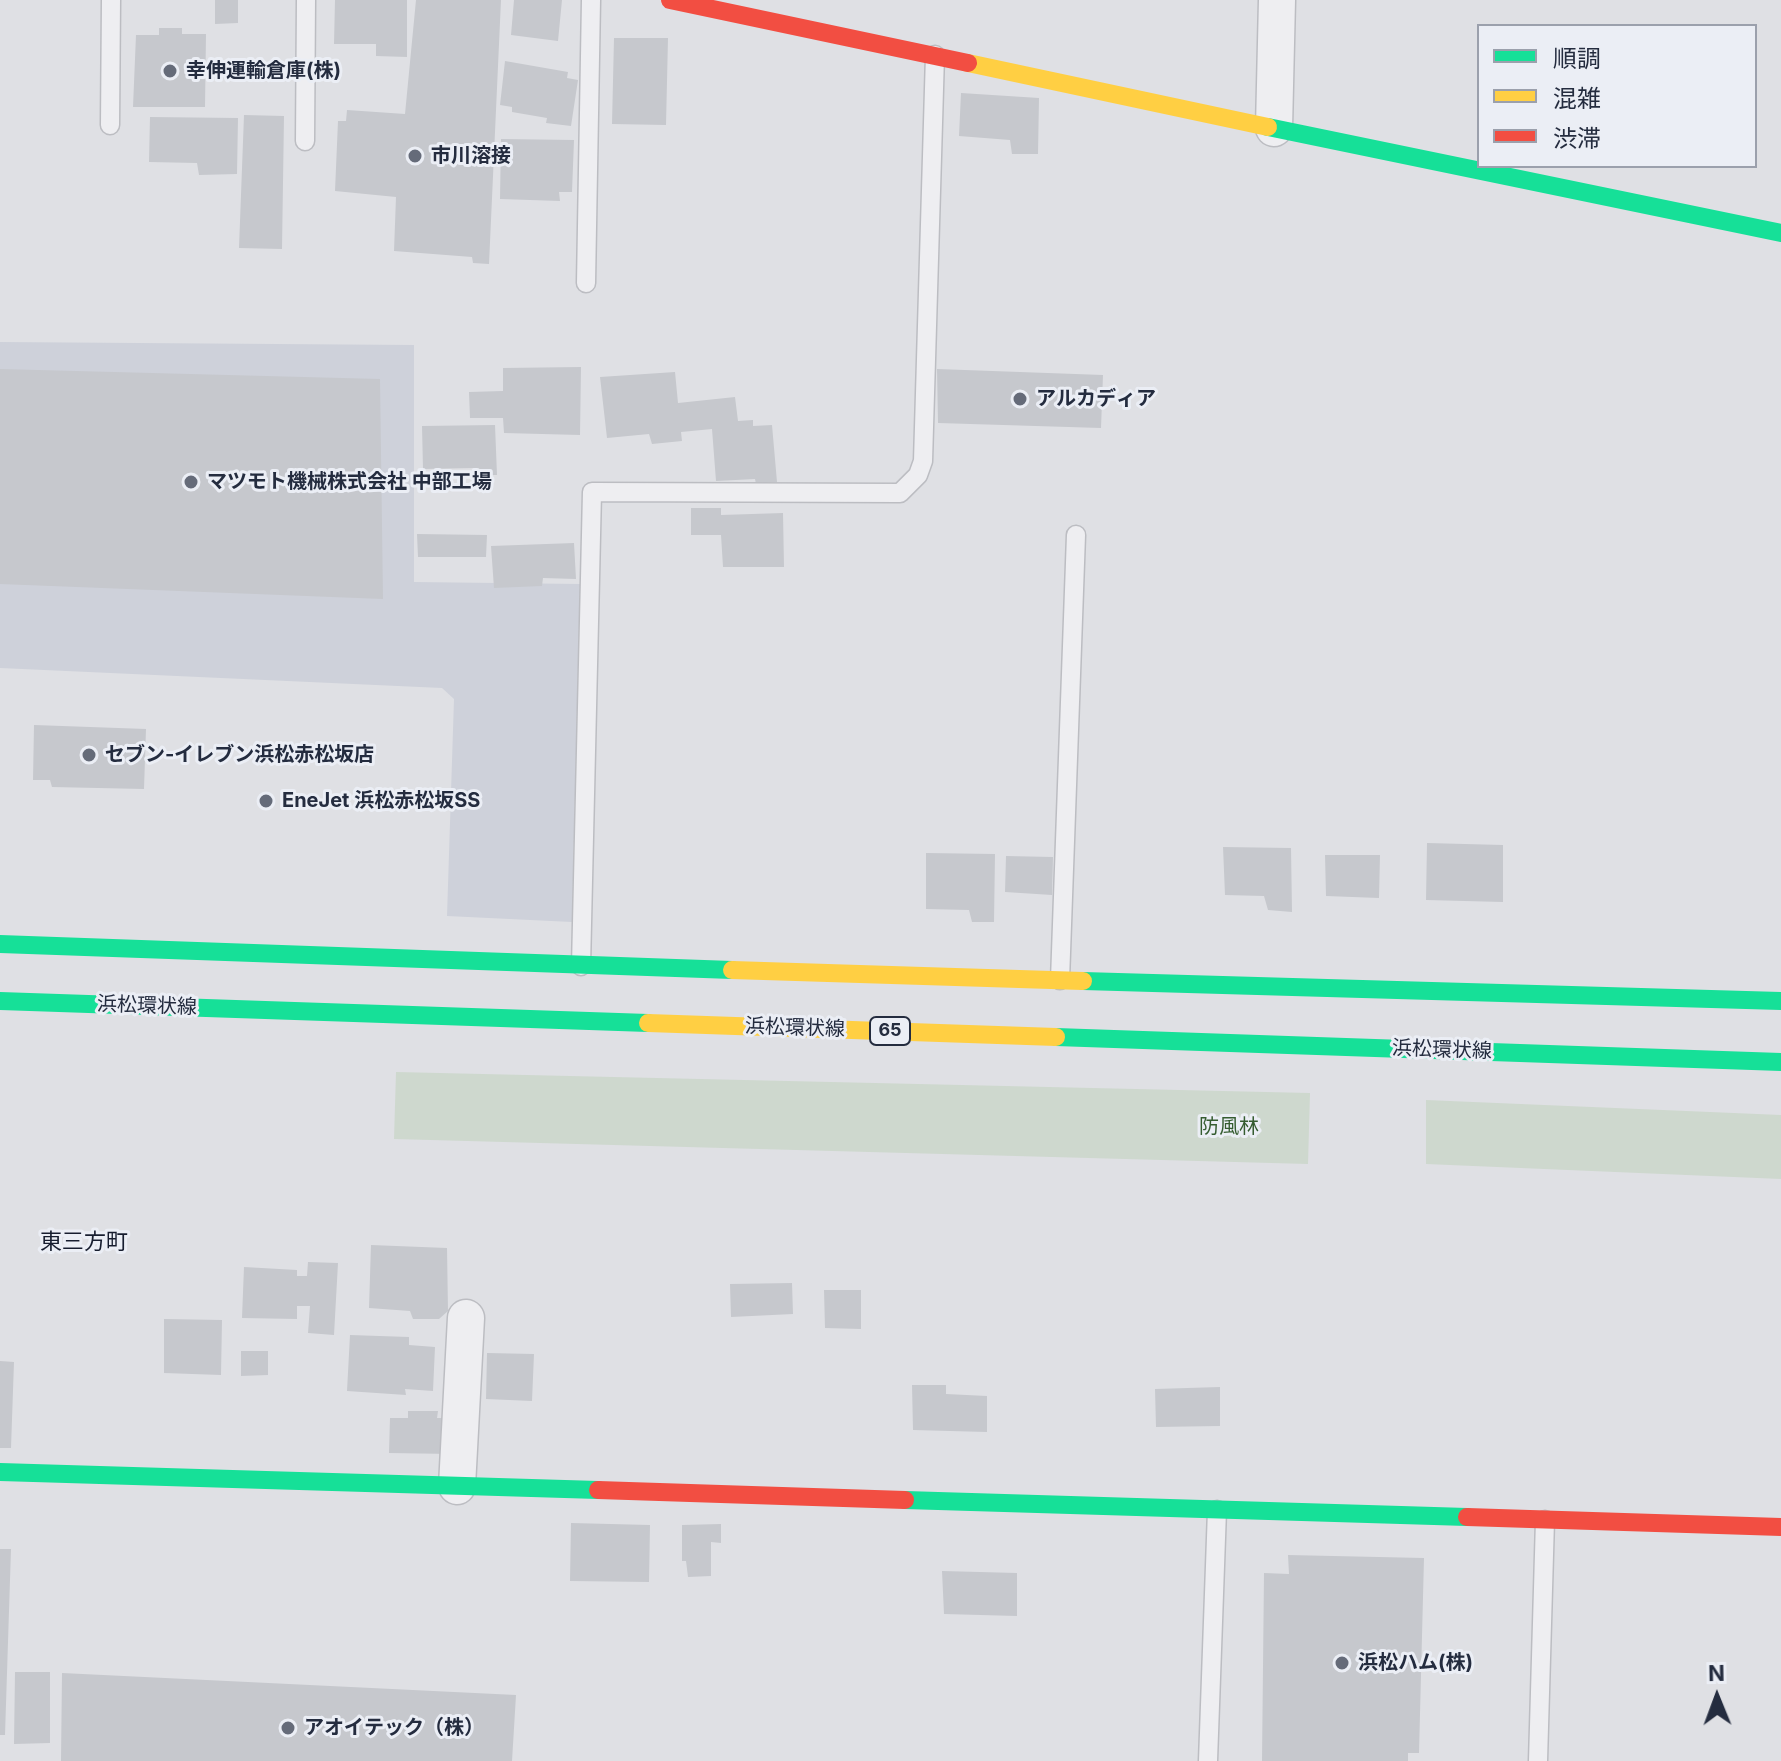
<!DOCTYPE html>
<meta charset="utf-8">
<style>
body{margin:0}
#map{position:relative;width:1781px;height:1761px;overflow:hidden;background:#dfe0e4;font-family:Inter,"Noto Sans JP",sans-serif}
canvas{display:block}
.legend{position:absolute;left:1477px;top:24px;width:280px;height:144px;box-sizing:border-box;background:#ebeef5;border:2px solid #9ba0ac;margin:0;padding:10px 14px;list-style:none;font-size:24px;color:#242c3f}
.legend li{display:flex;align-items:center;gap:16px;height:40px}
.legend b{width:40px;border:2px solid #9ba0ac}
.north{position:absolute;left:1677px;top:1657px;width:80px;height:80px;-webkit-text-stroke:6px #ebeef5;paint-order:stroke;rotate:359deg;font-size:22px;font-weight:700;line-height:32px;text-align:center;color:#242c3f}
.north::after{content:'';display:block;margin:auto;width:28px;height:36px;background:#242c3f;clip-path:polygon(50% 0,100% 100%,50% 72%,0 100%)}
</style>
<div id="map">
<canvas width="1781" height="1761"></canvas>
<ul class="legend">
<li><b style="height:10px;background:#16e098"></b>順調</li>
<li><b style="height:10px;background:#ffcf43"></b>混雑</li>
<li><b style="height:10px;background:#f24e42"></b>渋滞</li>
</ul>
<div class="north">N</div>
</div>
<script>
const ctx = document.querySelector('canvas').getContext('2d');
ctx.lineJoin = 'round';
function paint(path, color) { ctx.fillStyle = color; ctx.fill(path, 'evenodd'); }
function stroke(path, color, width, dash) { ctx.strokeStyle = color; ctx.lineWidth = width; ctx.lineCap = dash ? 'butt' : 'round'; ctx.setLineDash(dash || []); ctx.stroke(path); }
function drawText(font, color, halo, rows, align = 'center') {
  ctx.font = font + ' Inter,"Noto Sans JP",sans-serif'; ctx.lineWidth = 6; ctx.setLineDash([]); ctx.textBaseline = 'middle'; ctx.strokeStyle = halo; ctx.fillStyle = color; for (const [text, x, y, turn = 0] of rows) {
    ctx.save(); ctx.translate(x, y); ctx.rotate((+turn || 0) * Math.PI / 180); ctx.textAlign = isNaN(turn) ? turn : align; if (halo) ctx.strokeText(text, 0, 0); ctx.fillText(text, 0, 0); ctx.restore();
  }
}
paint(new Path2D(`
 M0,342L414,345V582L580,584L572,922L447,916L454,699L442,688L0,668Z`), '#ced1da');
paint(new Path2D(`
 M396,1072L1310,1093L1308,1164L394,1139Z
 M1426,1100L1781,1115V1179L1426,1164Z`), '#ced8ce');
paint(new Path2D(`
 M215,0H238V23L215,24Z
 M335,0H407V57L376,56V44H334Z
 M416,0H501L489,264L473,263L472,257L394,251L396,197L335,191L338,121H346L347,110L405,114Z
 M514,0H562L558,41L511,35Z
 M159,28H182V34H206L205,107H133L136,35H159Z
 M614,38H668L666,125L612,124Z
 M505,61L568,72L567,78L578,80L571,126L546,123L547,118L512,112V107L500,105Z
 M961,93L1039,98L1038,154H1012L1010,140L959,136Z
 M244,115L284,116L282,249L239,248Z
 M150,117L238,118L237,174L199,175L197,163L149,162Z
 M501,139L574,140L572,192H559L560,201L500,199Z
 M581,367L580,435L504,433L503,418H470L469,392L503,391V368Z
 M0,369L380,379L383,599L0,584Z
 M937,369L1103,375L1101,428L938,423Z
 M675,372L678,403L735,397L738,421L753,420V426L772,425L777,482L756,484L755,479L716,481L712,429L681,432L682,441L652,444L649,434L607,438L600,377Z
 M495,425L497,475H475V468L423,469L422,426Z
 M691,508H721V515L783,513L784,567H723L721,535H691Z
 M417,534L487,535L486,557H418Z
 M574,543L576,579L543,578L542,586L494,588L491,546Z
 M34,725L146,729L144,789L52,787L50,780H33Z
 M1427,843L1503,845V902L1426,900Z
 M1223,847L1291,848L1292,912L1268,910L1264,896L1225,895Z
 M926,853L995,854L994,922H972L969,910L926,909Z
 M1325,855H1380L1379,898L1326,896Z
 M1006,856L1053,857L1052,895L1005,892Z
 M371,1245L447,1248L448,1311L439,1319H413L410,1311L369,1308Z
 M308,1262L338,1263L334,1335L308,1333L310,1306H297V1319L242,1318L244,1267L297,1270V1276H307Z
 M792,1283L793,1314L731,1317L730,1284Z
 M824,1290H861V1329L825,1328Z
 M164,1319L222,1320L221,1375L164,1373Z
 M350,1335L409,1337V1345L435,1347L433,1391L405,1389L406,1395L347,1391Z
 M241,1351H268V1375L241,1376Z
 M487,1353L534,1354L532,1401L486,1399Z
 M0,1361L14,1362L11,1448H0Z
 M912,1385H946V1394L987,1396V1432L913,1430Z
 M1220,1387V1426L1156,1427L1155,1389Z
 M408,1411H438L437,1418H453L452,1454L389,1453L390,1418H408Z
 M571,1523L650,1525L649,1582L570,1581Z
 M721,1524V1543L711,1542V1576L688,1577L686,1561H682V1525Z
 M0,1549H11L5,1735H0Z
 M1288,1555L1424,1558L1419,1753H1408V1761H1262L1264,1573L1289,1574Z
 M942,1571L1017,1573V1616L944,1614Z
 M15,1672H50V1743L14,1744Z
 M62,1673L516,1695L512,1761H61Z`), '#c6c8cd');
const lane = new Path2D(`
 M110,125L111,0
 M305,141L306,0
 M586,283L591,0
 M581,966L592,492L900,493L918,475L923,461L935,55
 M1060,980L1076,535
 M1208,1761L1217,1510
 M1538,1761L1545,1520`);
const street = new Path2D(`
 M1274,128L1277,0
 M457,1486L466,1318`);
stroke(lane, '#bcbdc2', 21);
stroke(street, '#bcbdc2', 39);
stroke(lane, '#eeeef1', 18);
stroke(street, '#eeeef1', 36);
stroke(new Path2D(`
 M1268,127L1781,233
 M0,944L732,970
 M1083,981L1781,1001
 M0,1001L648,1023
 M1056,1037L1781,1062
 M0,1472L598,1490
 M905,1500L1467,1517`), '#16e098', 18);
stroke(new Path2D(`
 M968,63L1268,127
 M732,970L1083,981
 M648,1023L1056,1037`), '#ffcf43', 18);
stroke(new Path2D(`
 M670,0L968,63
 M598,1490L905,1500
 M1467,1517L1781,1527`), '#f24e42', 18);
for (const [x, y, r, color] of [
 [170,71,8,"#656b79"],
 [415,156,8,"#656b79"],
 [1020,399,8,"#656b79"],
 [191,482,8,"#656b79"],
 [89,755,8,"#656b79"],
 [266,801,8,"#656b79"],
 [1342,1663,8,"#656b79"],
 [288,1728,8,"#656b79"]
]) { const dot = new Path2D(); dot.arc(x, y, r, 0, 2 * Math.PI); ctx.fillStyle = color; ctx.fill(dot); stroke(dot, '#ebeef5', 3); }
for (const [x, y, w] of [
 [890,1031,40]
]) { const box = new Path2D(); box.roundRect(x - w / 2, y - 14, w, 28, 6); ctx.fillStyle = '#ebeef5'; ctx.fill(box); stroke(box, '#242c3f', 2); }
drawText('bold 18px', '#242c3f', null, [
 ["65",890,1031]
]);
drawText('bold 20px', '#242c3f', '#ebeef5', [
 ["幸伸運輸倉庫(株)",186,71],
 ["市川溶接",431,156],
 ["アルカディア",1036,399],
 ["マツモト機械株式会社 中部工場",207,482],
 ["セブン-イレブン浜松赤松坂店",105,755],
 ["EneJet 浜松赤松坂SS",282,801],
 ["浜松ハム(株)",1358,1663],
 ["アオイテック（株）",304,1728]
], 'left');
drawText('20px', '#242c3f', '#ebeef5', [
 ["浜松環状線",147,1006,2],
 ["浜松環状線",795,1028,2],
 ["浜松環状線",1442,1050,2]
]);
drawText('20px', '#355c30', '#ebeef5', [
 ["防風林",1229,1127]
]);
drawText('22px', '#171d2f', '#ebeef5', [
 ["東三方町",84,1242]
]);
</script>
